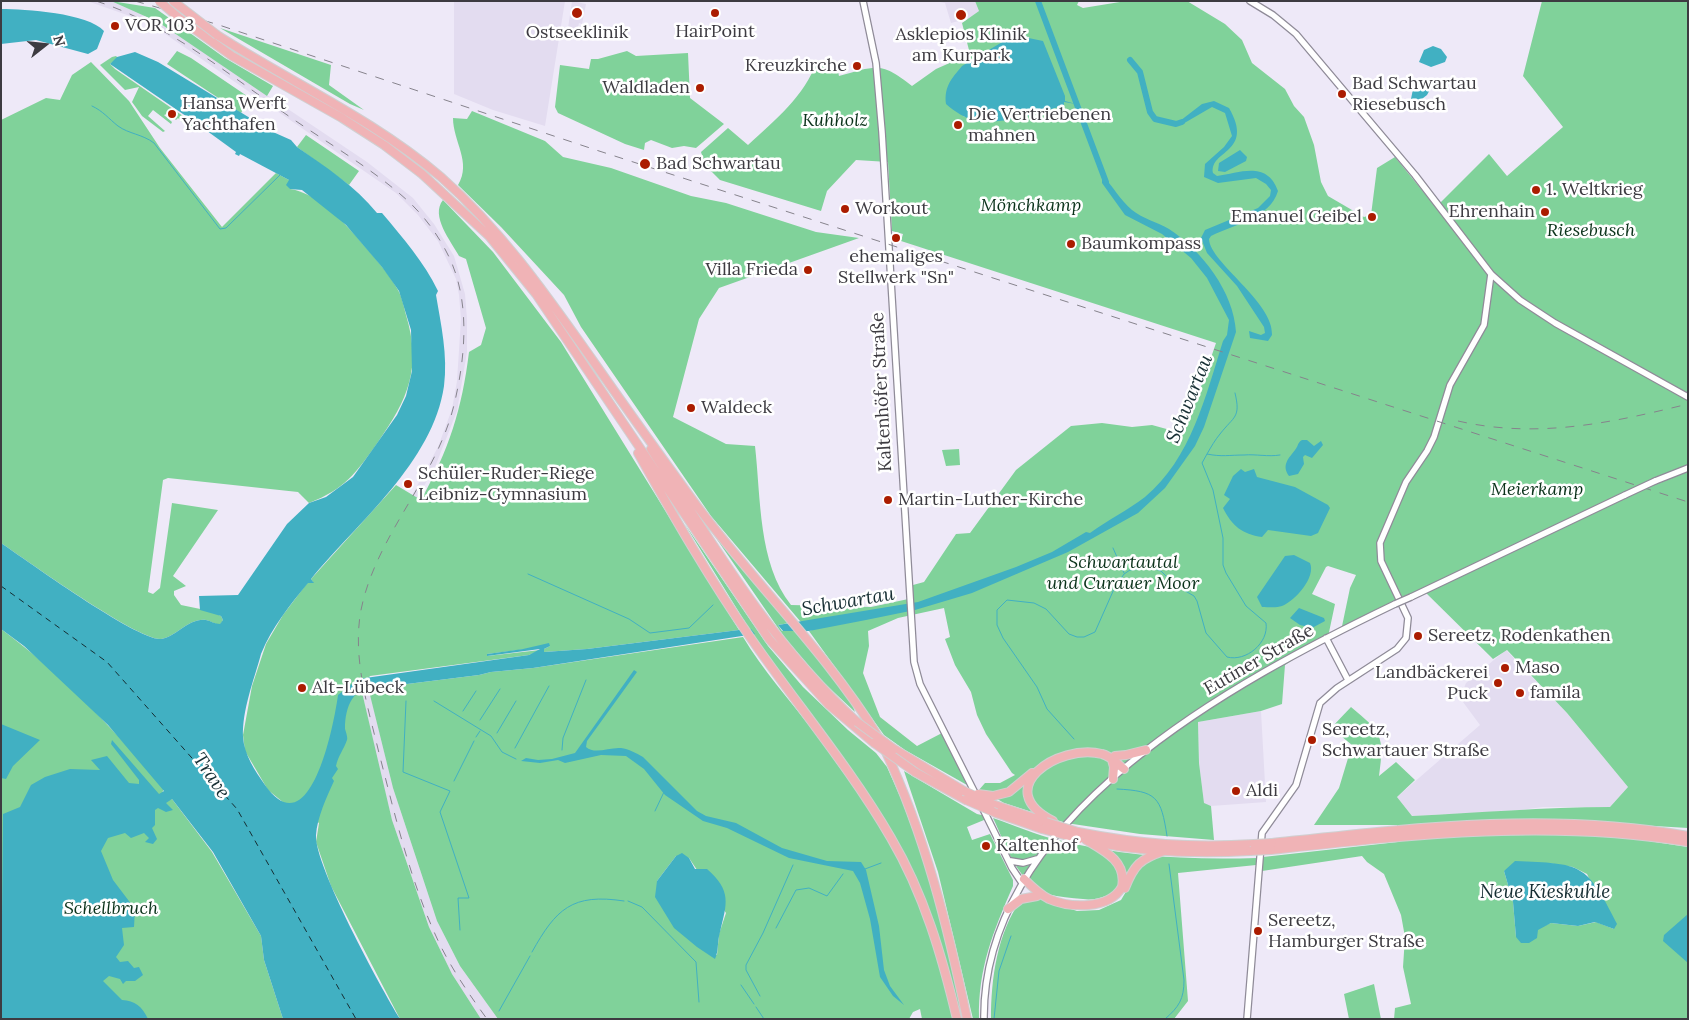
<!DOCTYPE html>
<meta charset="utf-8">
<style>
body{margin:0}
#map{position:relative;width:1689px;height:1020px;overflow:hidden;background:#eee9f8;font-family:Lora,serif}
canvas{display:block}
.frame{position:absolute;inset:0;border:2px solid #3d3b41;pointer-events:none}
.north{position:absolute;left:20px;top:20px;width:50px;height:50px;-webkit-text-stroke:4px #fff;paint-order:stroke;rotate:74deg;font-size:14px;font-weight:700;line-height:20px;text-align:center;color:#3d3b41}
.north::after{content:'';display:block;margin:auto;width:18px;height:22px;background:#3d3b41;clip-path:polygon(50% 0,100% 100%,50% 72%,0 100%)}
</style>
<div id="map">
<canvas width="1689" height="1020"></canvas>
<div class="frame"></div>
<div class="north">N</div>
</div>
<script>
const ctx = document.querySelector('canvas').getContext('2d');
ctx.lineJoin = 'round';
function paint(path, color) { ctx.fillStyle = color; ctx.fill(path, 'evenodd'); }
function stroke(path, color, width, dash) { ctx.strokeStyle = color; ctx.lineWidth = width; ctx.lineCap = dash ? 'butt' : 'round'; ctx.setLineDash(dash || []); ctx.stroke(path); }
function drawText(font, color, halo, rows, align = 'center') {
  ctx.font = font + ' Lora,serif'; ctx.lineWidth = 5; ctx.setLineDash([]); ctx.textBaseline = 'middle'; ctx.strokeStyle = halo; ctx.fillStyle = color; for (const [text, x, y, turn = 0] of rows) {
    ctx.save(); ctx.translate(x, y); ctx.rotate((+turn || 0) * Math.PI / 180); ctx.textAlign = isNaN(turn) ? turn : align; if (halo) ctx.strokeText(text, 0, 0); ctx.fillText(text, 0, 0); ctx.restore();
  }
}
paint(new Path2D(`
 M87,1H111L158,22L367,162L413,198L434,224L454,256L465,294L467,319V352L457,411L435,467L417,498L395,527L438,447L452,409L457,381L461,319L459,295L456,279L438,241L418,215L396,193L158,29L130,16Z
 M454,1H565L545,126L493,110L454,94Z
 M572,1L586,4L582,24L579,23L576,36L567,35Z
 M934,1H975L979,11L970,18L951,23L945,3Z
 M1506,650L1567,713L1628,787L1610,807H1543L1513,811L1412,816L1397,797L1480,725L1460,698L1466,683Z
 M368,686L393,788L437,921L460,966L498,1019H481L452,974L429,927L392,820L381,778L361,688Z
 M1261,711L1266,802L1211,806L1204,804L1199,763L1198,722Z`), '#e3dcf0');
paint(new Path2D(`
 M111,1L155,8L225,58L273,86L267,96L158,22Z
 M975,1H1079L1077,5L1083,8L1126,1H1187L1225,24L1242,40L1252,63L1285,89L1294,106L1304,117L1314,145L1321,182L1328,196L1364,217L1371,215L1377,168L1395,157L1495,280V274L1440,203L1489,154L1507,176L1563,127L1523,76L1542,1H1688V828L1553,820L1452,822L1454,836L1602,834L1688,847V1019H1394L1395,1008L1411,1004L1403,967L1405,937L1401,915L1384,874L1367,862L1362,856L1262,871L1263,857L1398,842L1397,825H1314L1339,788L1352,745L1331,728L1351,707C1381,732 1385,735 1379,776L1396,762L1415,780L1397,797L1412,816C1478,813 1544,807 1610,807L1628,787L1567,713L1507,650L1493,659L1424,591L1341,631L1350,588L1356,575L1328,566L1326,567L1312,594L1335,604L1328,637L1285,665L1282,704L1261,711L1198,722L1199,763L1204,803L1211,806L1214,840L1140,834L1066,823L1004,803L987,793L978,791L985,783H1000L1015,775L1012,773L986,734L977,715L971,692L955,665L945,639L950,637L944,608L898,618L868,631L869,646L863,673L880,717L917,746L942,733L967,785L905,750L884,735L809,631L812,630L800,621L711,516L581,327L564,295L501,227L458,185C472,162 453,142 453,118L467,119L472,111L545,141L563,157L611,168L691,196L726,203L816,232L859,238L719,288L699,319L673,417L726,444L755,446C761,498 758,563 791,605L871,607L913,598V585L924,582L956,534L970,533L1016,470L1071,426L1102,423L1132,427L1152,425L1181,433L1190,419L1216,343L901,241L903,234L892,231L888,162L856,160L827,191L821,211L720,180L705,165L701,152L728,128L748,145C776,119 804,97 817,61L836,62L839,76C877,66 880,61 912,86L936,69L970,54L962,23L979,11ZM1014,35L1029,37L1049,110C1020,116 991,126 963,116ZM1548,863L1573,867L1587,874L1614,929L1596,922L1578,926L1551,923L1516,937L1513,902L1504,871Z
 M220,28L331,65L329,85L364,110L350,104Z
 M177,51L191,58L250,98L241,113L167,64Z
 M627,51L636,56L688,53L690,98L724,124L696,148L684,146L672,148L651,140L645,143L644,150L625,144L558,113L555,107L560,65L589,69L591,59H598Z
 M112,57L116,56L118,58L110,64L115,69L196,125L191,130L178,118L176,120L172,116L174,113L172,112L164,115L172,122L171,124L153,110L148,116L165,131L163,132L142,116L132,102L139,87L125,90L100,65Z
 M91,62L129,101L160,148L222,227L276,173L289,180L290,189C314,192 340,218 356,236C370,253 387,270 398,290C402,297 404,307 406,315C422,368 408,399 378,442C356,473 345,489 309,503L298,492L168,478L163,480L148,592L153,594L160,588L172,503L218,510L173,576L186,586L174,591V595L181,605L210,611L221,616L223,620L220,625C215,624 210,621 206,620C188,618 175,638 161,639C139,641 26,560 1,543V120L46,98L60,100L72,75Z
 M306,135L359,171L349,185L297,147Z
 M443,200L493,252L561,342L739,630L587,649L544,652V649L550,646L487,654V656L540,650L529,655L370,676L361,688L392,820L429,927L452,974L481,1019H400L331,886L316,842L319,823L290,804L284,803L268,790L245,751L243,735L252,686L266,644L283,615L308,582H313L311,579L396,485L421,500C449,450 462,409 469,352L481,345L486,328L466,259L459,256C451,241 430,216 443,200Z
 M959,449L960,465L946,466L942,450Z
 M684,523L768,646L803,687L848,730L876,753L887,767L902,801L926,866L964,1014H959L920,887L899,844L875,805L794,695L753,635Z
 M714,535L789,623L778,625L782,631H796L850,698L855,712L821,680L785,638Z
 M1,629C61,673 117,732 164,789L162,793L168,800L172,799L212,852L261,936L264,960L283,1019H1Z
 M743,637C763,670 788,698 811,728C834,759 856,790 877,821C916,879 939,951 953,1019H922L920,1009L913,1012L909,1019H498L460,966L437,921L393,788L368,687H383L479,675L491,672L533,668ZM676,856L689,858L726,913L719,934L717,955L708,953L657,881Z
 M904,771L977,814L986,816L984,820L967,827L972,840L990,834L1013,880V886C993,932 978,968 979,1019H973L938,872Z
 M993,818C1014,825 1036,835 1058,840C1124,857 1190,860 1257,858L1256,865L1178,873L1188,1001L1174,1019H991C991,979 997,933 1021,900L1034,897L1077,911L1099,910L1121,900L1127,890L1120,885C1113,896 1095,901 1083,899C1071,898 1059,897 1048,894C1018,885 1005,843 993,818Z
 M1374,984L1381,1019H1349L1344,994Z`), '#80d29a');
paint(new Path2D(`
 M1,9C25,9 88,13 104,31L97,49L88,54L36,40L1,44Z
 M1014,35L1043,41L1065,96V101L1076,104L1064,102V105C1042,113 999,125 977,121C966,119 955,112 946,104C944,87 951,79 962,66Z
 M1433,46L1441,49L1447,57L1445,62L1431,67L1419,62L1424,50Z
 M135,52L158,62L273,132L291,140L297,147C326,167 355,186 377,213H382C403,238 424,262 438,291L436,295C441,325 448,355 444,386C433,462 358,522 311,579L314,583H308C290,605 272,627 261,654C254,680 242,710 243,737C244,754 255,771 265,785C310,849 334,725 338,695L358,679L529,655L540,649L487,656V654L523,649L549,643L550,646L544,649V652L587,649L739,630L751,629L755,634L533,668L491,672L479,675L383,687C355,683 345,704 345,729C346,732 348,738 347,740C344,749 338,756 336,766L338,769L332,778L334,781C327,796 317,818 316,835C314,865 381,988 400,1019H283L264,960L261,936L213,852L172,799L166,803L173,810L166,812L158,808L155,810V825L152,828L157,839L153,844L145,842L149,838L144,833L131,838L125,833L108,838L101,851L113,880L135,909L134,927L122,928L124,945L116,957L120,962L128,961L134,968L139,967L143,975L135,981H126L123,984L120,979L109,976L103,981L122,1000C135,1001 142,1006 148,1019H1L3,814L20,807L31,785L45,777L70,769L100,770L91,760L107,756L129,783L139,784V780L111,744L112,740L159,794L164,791L108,725L24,646L1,629V543C26,560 138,641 161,639C175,638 188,618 206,620C211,621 215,624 220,624L223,620L221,616L200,610L199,596L238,595L287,524L309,503L326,497L353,477L397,415L406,396L412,371L411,330L399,291L382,267L346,225L302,190L290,189L286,185L289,180L240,154L239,156L235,154L236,152L203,128L201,130L197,127L199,125L110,64L117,57Z
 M1428,79H1432L1433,84L1427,95L1418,102L1411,99L1413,89Z
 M1214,101L1229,108C1255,153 1209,150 1213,173L1217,176C1240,173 1267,160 1278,191C1270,218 1235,224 1211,236L1209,239C1210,263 1274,302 1272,335L1268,341L1250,338L1249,331L1261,335L1265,333L1264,327L1237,286L1207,253L1201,238L1205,230L1258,208L1270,196L1271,190L1266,184L1256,178L1218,183L1204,177L1205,164L1224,147L1232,136L1225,113L1212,107L1181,125L1176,124L1202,104Z
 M1240,150L1247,157L1246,161L1225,172L1218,171L1219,163Z
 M1102,175C1113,186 1120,200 1132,210C1143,219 1157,222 1169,229C1202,251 1234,292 1236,332L1204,427L1195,446L1165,488L1138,513L1068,552L972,593L915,610L866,620L809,631H783L778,625L918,602L1016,567L1052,552L1086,532L1090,533C1108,520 1128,510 1145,497C1191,459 1206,395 1223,341L1227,335L1229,320L1207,278L1191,258L1162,234L1125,215L1102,183Z
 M1302,440H1307L1314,446L1321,441L1323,445L1312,458L1305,455L1303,457L1304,464L1298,474L1289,476C1281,465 1289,458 1295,450C1299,445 1297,443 1302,440Z
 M1241,469L1245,472L1254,469L1257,477L1295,487L1328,505L1330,508L1318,533L1311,536L1268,530L1262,537C1242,534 1232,526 1223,508L1230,499L1224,495L1233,476Z
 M1294,555L1310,563C1316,577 1296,600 1282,606C1277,608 1268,607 1262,607L1257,597L1285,556Z
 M1299,608L1324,618L1325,621L1312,628L1300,625L1290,618Z
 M634,670L637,672L587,741L586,747C595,755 609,747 621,748C629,749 636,753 643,757L697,811L706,816L736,823L782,848L827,861L861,862L866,870L879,926L884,970L890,986L904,1005L893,996L880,977L870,919L860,883L853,871L789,858L727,828L703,821L665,795L644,769L626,756L601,755L565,763L558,760L540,763L521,761L526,758L538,760L552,759L575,753Z
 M1,724L40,740L13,766L6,779L1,778Z
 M682,853L689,858L695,869H707C732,891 727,903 720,932C717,942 719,950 715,959L697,947L674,928L655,897L657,881L676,856Z
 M1515,861C1582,864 1586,862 1617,924L1614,929L1595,922L1578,926L1551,923L1538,930L1537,938L1529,943H1521L1516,937L1513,902L1504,871Z
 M1688,914V963L1663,941L1664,935Z`), '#41b0c2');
stroke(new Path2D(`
 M92,106C103,111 109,119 118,126C129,134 142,134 154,143L220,229L226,228L280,175
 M1192,248L1202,238
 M1207,454C1211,447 1215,440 1220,434C1234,416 1241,418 1235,393
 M1113,548L1124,573
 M528,574L629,619L650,633L689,628L713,605
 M406,701L403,772L450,791L440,812L469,898H458L460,930
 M434,701L491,736L502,752L516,759
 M463,711L476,691
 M480,720L500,689
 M497,733L516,701
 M476,737L480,731
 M1074,739L1047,709L1037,687L1003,638L997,625V610L1007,600L1034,603L1046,609L1069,634L1077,637H1084L1095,632L1114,589L1124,574L1130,570L1153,568L1161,571L1175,585L1194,596L1197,601L1206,633L1227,657C1246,662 1269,643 1266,623L1246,606L1226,573L1223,565V538L1213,490L1202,463L1207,454C1221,457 1230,455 1244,455C1256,454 1268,457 1280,455
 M515,748L549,686
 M562,750L563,738L586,680
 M454,781L474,741
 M1117,789C1157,791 1161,797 1167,836
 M655,811L664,792
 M865,869L881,863
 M628,901L642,907L696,962L699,1002
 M776,928L796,890L809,888L827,896L843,874
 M532,952C556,909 572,893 624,901
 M741,985L754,1004
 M760,996L746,970V965L763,933L793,865
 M756,1007L764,1019
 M499,1011L530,956
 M994,1019L999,971L1011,936
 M1165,1019C1179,1007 1184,999 1184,980L1169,864`), '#41b0c2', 1);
stroke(new Path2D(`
 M1038,1L1106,182
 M1130,60L1140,72L1150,112L1155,119L1176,124L1182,122`), '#41b0c2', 6);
stroke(new Path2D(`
 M1,586L107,662L237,809L356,1019`), '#162e33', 1, [6, 5]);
const secondary = new Path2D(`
 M863,1L876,63L882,132L914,662L920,684L977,797
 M1250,1L1273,15L1296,34L1415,175L1491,274L1520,300L1555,323L1688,397
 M1655,481L1688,468
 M1411,597L1625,495
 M1326,638L1348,680
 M981,805L1012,868L1022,883
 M1011,861L1023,863L1037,859
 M984,1019C982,815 1237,680 1395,604
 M1247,1019L1262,833L1296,785L1320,703L1337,688L1397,649L1406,638L1408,618L1381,561L1380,543L1406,482L1427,451L1434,437L1450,385L1484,325L1491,274`);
const highway = new Path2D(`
 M179,18L232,56L342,118L384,145L422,174L489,236L536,294L769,639L829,705L874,743
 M217,35C292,83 373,119 441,177C501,230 545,293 591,358C626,408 661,457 697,506C756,585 827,653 879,738
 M651,449C715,548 769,641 857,722
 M638,453C674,517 710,580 752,640C798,706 851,769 891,838C924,894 942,956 957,1019
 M894,749L964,791
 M885,750C925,835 948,927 967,1019
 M1115,756L1126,755L1146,750
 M1112,760L1114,767L1113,779
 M915,772L966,800
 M993,796L1009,792L1032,773
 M992,804L1046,822
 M996,813L1042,829
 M1053,821C990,789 1058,743 1102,754C1111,756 1117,764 1124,769
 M1078,832C1139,844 1192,848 1254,844
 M1093,842C1145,852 1197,854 1250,851
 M1272,843C1411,828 1549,811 1688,836
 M1271,850C1410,835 1548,819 1688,842
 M1024,879C1032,887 1039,894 1049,899C1070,908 1109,910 1122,887C1127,862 1105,851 1086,840
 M1125,888C1134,865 1140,859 1164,851
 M1008,909L1021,899L1037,896`);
stroke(secondary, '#8f8b98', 8);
stroke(highway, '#d0d0d1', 10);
stroke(secondary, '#fff', 5.5);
stroke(highway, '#f0b3b6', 8);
stroke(new Path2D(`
 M96,1C168,24 229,75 290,117C329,144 373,169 408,201C423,215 436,232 446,251C471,297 466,355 454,405C436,479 376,535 361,610C352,658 368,707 379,753C394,811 408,872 432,927C446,961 466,990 487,1019
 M135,1L216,24L596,150L1688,502
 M1458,421C1537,439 1611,423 1688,404`), '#86838c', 1, [9, 9]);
const secondaryBridge = new Path2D(`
 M1625,495L1655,481
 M1395,604L1411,597`);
const highwayBridge = new Path2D(`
 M159,1L179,18
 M173,1L217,35
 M857,722L894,749
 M874,743L915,772
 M964,791L992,804
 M978,794L993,796
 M966,800L996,813
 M1046,822L1078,832
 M1042,829L1079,839
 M1254,844L1272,843
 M1250,851L1271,850`);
stroke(secondaryBridge, '#8f8b98', 8, []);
stroke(highwayBridge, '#d0d0d1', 10, []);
stroke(secondaryBridge, '#fff', 5.5);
stroke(highwayBridge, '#f0b3b6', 8);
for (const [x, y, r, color] of [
 [577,13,6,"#ab1c00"],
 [715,13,5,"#ab1c00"],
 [961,15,6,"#ab1c00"],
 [115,26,5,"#ab1c00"],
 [857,66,5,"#ab1c00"],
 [700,88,5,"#ab1c00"],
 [1342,94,5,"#ab1c00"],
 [172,114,5,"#ab1c00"],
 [958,125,5,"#ab1c00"],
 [645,164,6,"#ab1c00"],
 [1536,190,5,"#ab1c00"],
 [845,209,5,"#ab1c00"],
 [1545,212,5,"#ab1c00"],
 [1372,217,5,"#ab1c00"],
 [896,238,5,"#ab1c00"],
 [1071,244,5,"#ab1c00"],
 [808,270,5,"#ab1c00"],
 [691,408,5,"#ab1c00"],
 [408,484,5,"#ab1c00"],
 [888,500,5,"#ab1c00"],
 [1418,636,5,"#ab1c00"],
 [1505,668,5,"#ab1c00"],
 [1498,683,5,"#ab1c00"],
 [302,688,5,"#ab1c00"],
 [1520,693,5,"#ab1c00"],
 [1312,740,5,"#ab1c00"],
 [1236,791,5,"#ab1c00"],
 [986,846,5,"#ab1c00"],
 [1258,931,5,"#ab1c00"]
]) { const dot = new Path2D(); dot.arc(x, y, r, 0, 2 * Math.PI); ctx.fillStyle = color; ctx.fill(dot); stroke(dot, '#fff', 2); }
drawText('18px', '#3d3b41', '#fff', [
 ["VOR 103",125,26],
 ["HairPoint",715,32,"center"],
 ["Ostseeklinik",577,33,"center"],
 ["Asklepios Klinik",961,35,"center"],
 ["am Kurpark",961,56,"center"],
 ["Kreuzkirche",847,66,"right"],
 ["Bad Schwartau",1352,84],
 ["Riesebusch",1352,105],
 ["Waldladen",690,88,"right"],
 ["Hansa Werft",182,104],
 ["Yachthafen",182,125],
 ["Die Vertriebenen",968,115],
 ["mahnen",968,136],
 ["Bad Schwartau",656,164],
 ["1. Weltkrieg",1546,190],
 ["Workout",855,209],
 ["Ehrenhain",1535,212,"right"],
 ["Emanuel Geibel",1362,217,"right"],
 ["Baumkompass",1081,244],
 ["ehemaliges",896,257,"center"],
 ["Stellwerk \"Sn\"",896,278,"center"],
 ["Villa Frieda",798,270,"right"],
 ["Waldeck",701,408],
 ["Schüler-Ruder-Riege",418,474],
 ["Leibniz-Gymnasium",418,495],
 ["Martin-Luther-Kirche",898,500],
 ["Sereetz, Rodenkathen",1428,636],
 ["Maso",1515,668],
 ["Landbäckerei",1488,673,"right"],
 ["Puck",1488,694,"right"],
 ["Alt-Lübeck",312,688],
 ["famila",1530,693],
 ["Sereetz,",1322,730],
 ["Schwartauer Straße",1322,751],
 ["Aldi",1246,791],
 ["Kaltenhof",996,846],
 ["Sereetz,",1268,921],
 ["Hamburger Straße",1268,942]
], 'left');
drawText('italic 18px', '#0a321a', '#fff', [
 ["Kuhholz",835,121],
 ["Mönchkamp",1031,206],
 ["Riesebusch",1591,231],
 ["Meierkamp",1537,490],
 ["Schwartautal",1123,563],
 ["und Curauer Moor",1123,584],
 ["Schellbruch",111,909]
]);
drawText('18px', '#3d3b41', '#fff', [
 ["Kaltenhöfer Straße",882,392,-93],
 ["Eutiner Straße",1259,660,-30]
]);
drawText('italic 19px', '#162e33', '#fff', [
 ["Schwartau",1190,399,-68],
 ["Schwartau",848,602,-10],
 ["Trave",211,776,56],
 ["Neue Kieskuhle",1545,893]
]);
</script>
